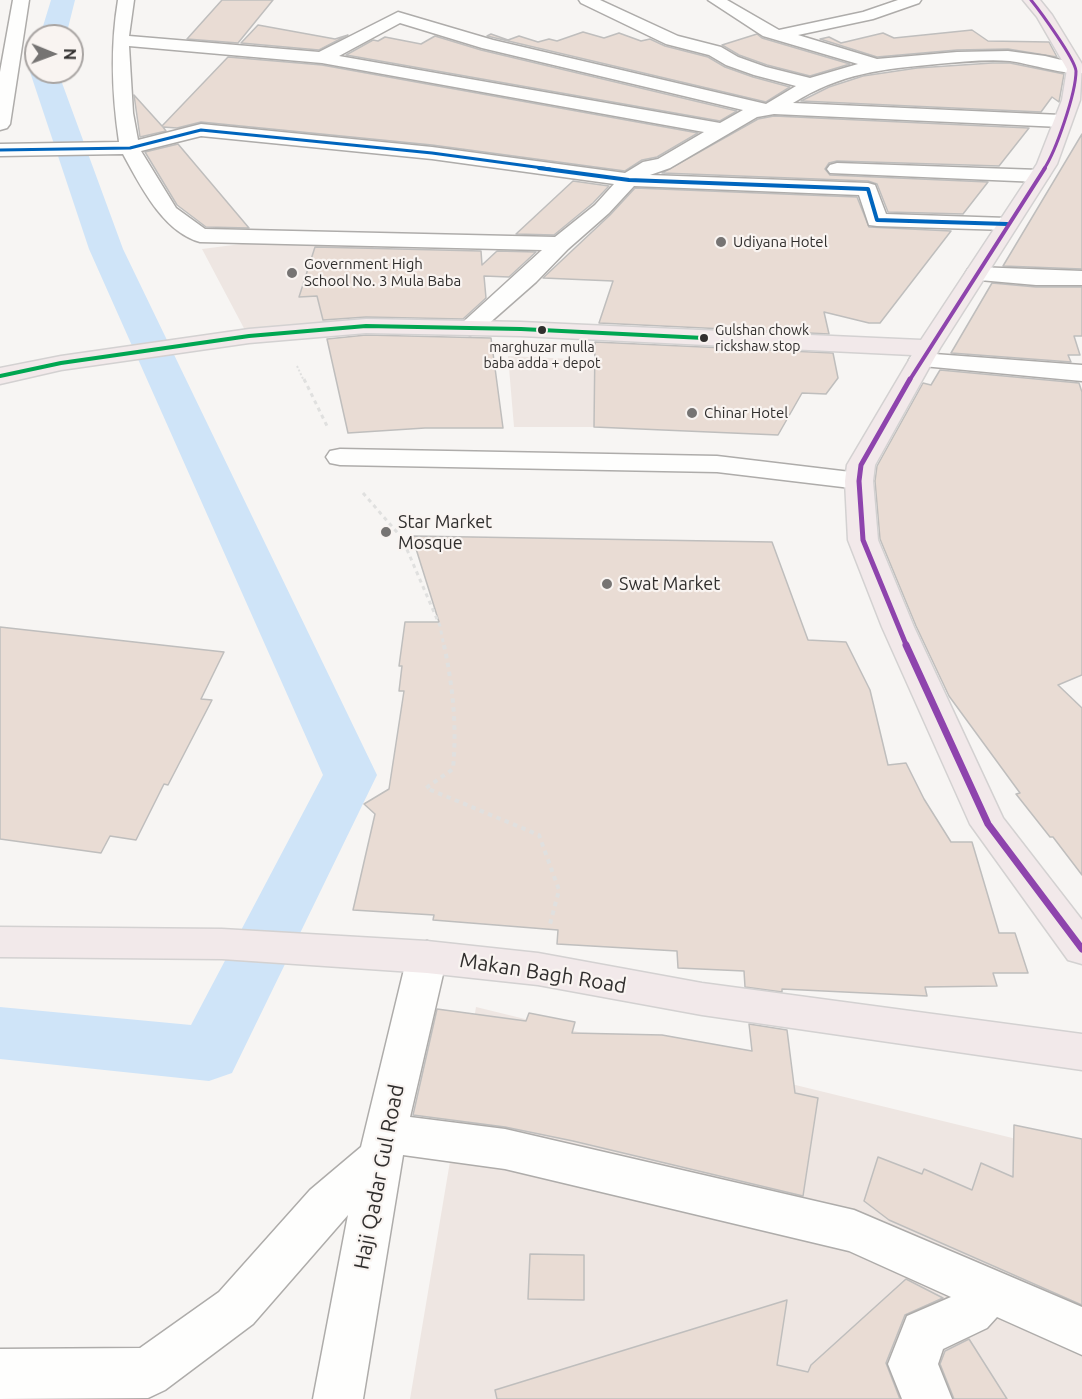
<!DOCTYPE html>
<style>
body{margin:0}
#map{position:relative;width:1082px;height:1399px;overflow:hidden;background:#f7f5f3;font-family:Ubuntu,sans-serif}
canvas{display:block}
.north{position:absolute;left:24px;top:24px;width:60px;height:60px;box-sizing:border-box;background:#f9f4f1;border:2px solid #a9a5a3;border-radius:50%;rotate:91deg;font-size:16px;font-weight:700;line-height:24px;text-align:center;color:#312f2e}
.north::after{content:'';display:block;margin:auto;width:21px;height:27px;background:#767473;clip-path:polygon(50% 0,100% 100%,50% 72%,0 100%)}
</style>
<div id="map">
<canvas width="1082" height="1399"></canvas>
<div class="north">N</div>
</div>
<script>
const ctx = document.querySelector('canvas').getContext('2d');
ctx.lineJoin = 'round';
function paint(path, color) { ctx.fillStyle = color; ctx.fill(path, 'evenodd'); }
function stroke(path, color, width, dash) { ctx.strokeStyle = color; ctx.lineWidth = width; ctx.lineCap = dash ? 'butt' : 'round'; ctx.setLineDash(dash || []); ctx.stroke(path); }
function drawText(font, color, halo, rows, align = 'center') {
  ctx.font = font + ' Ubuntu,sans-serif'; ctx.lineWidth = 4.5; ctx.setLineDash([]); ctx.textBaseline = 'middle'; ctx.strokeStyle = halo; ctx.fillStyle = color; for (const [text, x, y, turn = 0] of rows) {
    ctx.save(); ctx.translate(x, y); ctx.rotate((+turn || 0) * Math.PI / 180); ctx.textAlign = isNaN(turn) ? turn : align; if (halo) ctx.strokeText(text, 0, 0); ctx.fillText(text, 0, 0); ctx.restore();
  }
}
paint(new Path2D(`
 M257,242L374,244L366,297L367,326L247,334L202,249Z
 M508,356L595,360L594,427H514Z
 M476,1007L1082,1155V1399H410Z`), '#eee6e2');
paint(new Path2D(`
 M51,0H75L66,36H40Z
 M34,66L36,72H58L123,249L377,775L232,1073L209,1081L0,1059V1007L191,1025L323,775L89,249L30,72Z`), '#cfe4f8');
const building = new Path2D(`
 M222,0H273L238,43L187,39Z
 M258,25L335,39L348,35L319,50L241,43Z
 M972,30L988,41L1049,42L1057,57L1008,49L957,50L877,57L820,39L829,37L841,43L883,33L894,38Z
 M583,32L604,38L619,33L641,41L650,39L665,46L708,57L725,67L753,77L790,87L766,102L487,36L491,34L508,40L519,36L538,42L549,39L557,41Z
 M757,34L762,38L850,64L810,76L767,65L739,55L722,45Z
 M435,36L481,50L737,111L720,121L346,55L373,40L378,41L385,37L421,44Z
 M228,57L322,65L698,133L657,157L642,160L625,171L432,145L201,122L177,128L163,127L166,131L140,137L134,95L162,126Z
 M992,63H1010L1064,74L1059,102L1052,97L1041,112L801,101L829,87L863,76L917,68Z
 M774,116L1029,128L999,166L837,161L829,163L825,169L830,175L988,182L963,214L888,212L877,184L868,181L662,173L758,119Z
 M1082,134V269L1003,266Z
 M178,144L249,228L206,227L177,205L145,152Z
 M573,181L609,186L593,203L554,235L516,234Z
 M635,188L857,197L869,227L951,231L880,323H869L824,312L829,334L599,323L613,281L543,278L610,215Z
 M315,247L481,251L482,265L497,251L536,252L509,277L484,276L486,298L463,319L366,317L323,320L317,296L299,297Z
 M992,283L1036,287H1082V336H1074L1080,355H1068L1071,362L951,353Z
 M366,335L491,338L503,428H425L348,433L327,339Z
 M595,342L833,353L838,378L826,394L802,393L778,435L594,427Z
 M940,370L1079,383L1082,392V675L1058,685L1082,708V875L1053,837H1050L1016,794L1020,793L949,696L916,626L880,539L875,481L877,466L923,383L931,385Z
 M412,536L772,542L808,640L846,642L870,690L888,765L906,763L924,799L951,842H972L999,933H1015L1028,973H993L997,986L925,987L927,996L782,989V992L745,987L744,971L678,968L677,951L557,944L558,930L433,920L434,915L353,910L375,814L364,804L389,789L404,691H399L402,666H399L405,622H439Z
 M0,627L224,652L201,699L212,700L168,785L164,784L136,840L110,836L101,853L0,839Z
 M437,1009L526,1021L529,1013L575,1022L572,1033L662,1035L752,1051L749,1024L787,1030L795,1093L818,1098L803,1196L573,1141L505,1127L413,1115Z
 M1014,1125L1082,1139V1305L889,1220L864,1201L878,1157L922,1174L924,1169L972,1190L981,1163L1013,1177Z
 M530,1254L584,1255V1300L528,1299Z
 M906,1279L943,1298L905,1315L886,1363L900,1399H497L495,1390L787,1300L777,1365L808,1372L811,1365Z
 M969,1339L1007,1399H954L940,1364L945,1351Z`);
paint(building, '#e9dcd4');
stroke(building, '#bfbebd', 1.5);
const minor = new Path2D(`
 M13,0H29L10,124L7,128L0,130V72Z
 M118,0H134L129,36L319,52L398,12L493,40L766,104L796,86L754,75L726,65L709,55L666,44L581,3L579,0H600L678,36L721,47L738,57L766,67L810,78L858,64L763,36L708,0H727L779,30L863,12L898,0H921L919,3L873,19L798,35L877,59L957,52L1008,51L1045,56L1082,65V73C1071,76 1026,63 1010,61C986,59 961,62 937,64C882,69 841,73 793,103L1061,115L1068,117L1070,121L1068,125L1061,127L774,114L757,117L670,168L650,175L868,183L875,185L886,214L1007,218L1015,219L1018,224L1015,229L1007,230L877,226L869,225L859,195L634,186L609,213L568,249L536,282L478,333L470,335L462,333L458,328L462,323L542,250L200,242C163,232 140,185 123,154L0,156V144L119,142C112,94 110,48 118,0ZM400,23L482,48L743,110L720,123L339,56ZM129,46L322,63L704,132L658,159L643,162L625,173L432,147L201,124L138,140L133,113ZM201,136L432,159L614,184L595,205L555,237L205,229L176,208L141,151Z
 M837,163L1039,170L1046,172L1049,176L1046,180L1039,182L830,173L827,169L830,165Z
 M976,267L1082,271V285H1036L968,279L965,274L968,269Z
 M921,353L1082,365V381L912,365L909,360L912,355Z
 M340,449L717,456L859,473L869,475L873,481L869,487L859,489L717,472L340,465L330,463L326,457L330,451Z
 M427,941L441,946L447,957L410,1117L505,1129L854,1210L1082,1307V1355L997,1317L987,1328L943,1349L938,1364L952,1399H902L888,1364L907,1316L951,1297L849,1251L505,1169L403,1155L363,1399H313L348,1215L253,1324L165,1390L148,1398L0,1399V1349L140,1348L219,1292L310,1190L361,1147L407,957L413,946Z`);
const major = new Path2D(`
 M1023,0H1040L1052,15L1082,64L1080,100L1057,164L940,348L875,465L873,481L878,540L914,627L1003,818L1082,920V964L1068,960L970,824L882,627L848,540L845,481L847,465L912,355L521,336L366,333L249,343L61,370L0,384V368L61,356L249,329L366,319L521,322L921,340L1037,164L1062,100L1067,69L1037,17Z
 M0,927L222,929L427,941L538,953L702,983L1082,1034V1070L702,1015L538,985L427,973L222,959L0,957Z`);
stroke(minor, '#aeacaa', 3);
stroke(major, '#d3d1d1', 3);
stroke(new Path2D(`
 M297,366L304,381`), '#e0e0df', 2, [2, 2]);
stroke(new Path2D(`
 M304,379L327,426
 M363,493L402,538L440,626L444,647`), '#e0e0df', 3, [4, 4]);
stroke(new Path2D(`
 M444,645C453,687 457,727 453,769L426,788L539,835L559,890L549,928`), '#e0e0df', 4, [4.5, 4.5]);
paint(minor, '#fefefd');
paint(major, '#f2e9ea');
stroke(new Path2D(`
 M0,150L130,148L201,130L432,153L550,169`), '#0065bd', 3);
stroke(new Path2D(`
 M539,168L629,180L868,189L877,220L1007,224`), '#0065bd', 4);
stroke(new Path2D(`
 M0,376L61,363L249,336L366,326L521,329L704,338`), '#00a651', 4);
stroke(new Path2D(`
 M1031,0C1040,11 1075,59 1076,71C1076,93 1056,151 1044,169`), '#8e44ad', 3);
stroke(new Path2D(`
 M909,381L1045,168`), '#8e44ad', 4);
stroke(new Path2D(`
 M907,647L863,540L859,481L861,465L910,379`), '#8e44ad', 5);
stroke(new Path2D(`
 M906,645L988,824L1082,949`), '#8e44ad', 7);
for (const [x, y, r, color] of [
 [721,242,6,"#767473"],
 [292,273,6,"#767473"],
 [542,330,5,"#312f2e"],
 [704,338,5,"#312f2e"],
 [692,413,6,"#767473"],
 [386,532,6,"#767473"],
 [607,584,6,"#767473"]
]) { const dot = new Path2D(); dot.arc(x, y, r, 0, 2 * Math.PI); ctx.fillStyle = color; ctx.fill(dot); stroke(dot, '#f9f4f1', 2); }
drawText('14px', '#312f2e', '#f9f4f1', [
 ["Gulshan chowk",715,330],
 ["rickshaw stop",715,346],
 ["marghuzar mulla",542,347,"center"],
 ["baba adda + depot",542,363,"center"]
], 'left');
drawText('15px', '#312f2e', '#f9f4f1', [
 ["Udiyana Hotel",733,242],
 ["Government High",304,264],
 ["School No. 3 Mula Baba",304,281],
 ["Chinar Hotel",704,413]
], 'left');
drawText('18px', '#312f2e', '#f9f4f1', [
 ["Star Market",398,522],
 ["Mosque",398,543],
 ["Swat Market",619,584]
], 'left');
drawText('21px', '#312f2e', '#f9f4f1', [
 ["Makan Bagh Road",543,973,9],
 ["Haji Qadar Gul Road",379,1177,-79]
]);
</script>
